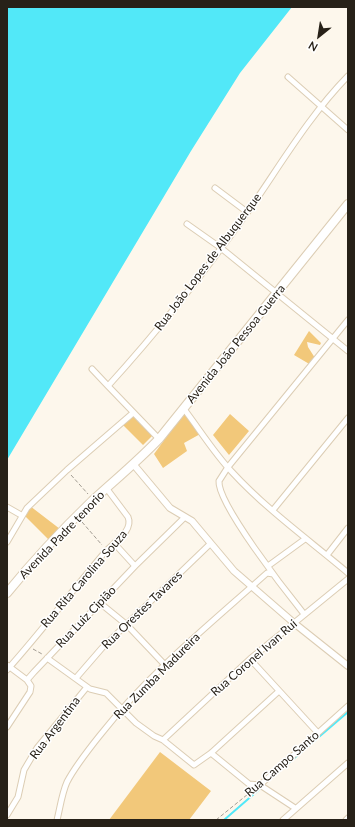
<!DOCTYPE html>
<meta charset="utf-8">
<style>
body{margin:0}
#map{position:relative;width:355px;height:827px;overflow:hidden;background:#fdf7ec;font-family:Lato,sans-serif}
canvas{display:block}
.frame{position:absolute;inset:0;border:8px solid #272118;pointer-events:none}
.north{position:absolute;left:299px;top:16px;width:40px;height:40px;-webkit-text-stroke:3px #fff;paint-order:stroke;rotate:210deg;font-size:11px;font-weight:700;line-height:16px;text-align:center;color:#272118}
.north::after{content:'';display:block;margin:auto;width:14px;height:18px;background:#272118;clip-path:polygon(50% 0,100% 100%,50% 72%,0 100%)}
</style>
<div id="map">
<canvas width="355" height="827"></canvas>
<div class="frame"></div>
<div class="north">N</div>
</div>
<script>
const ctx = document.querySelector('canvas').getContext('2d');
ctx.lineJoin = 'round';
function paint(path, color) { ctx.fillStyle = color; ctx.fill(path, 'evenodd'); }
function stroke(path, color, width, dash) { ctx.strokeStyle = color; ctx.lineWidth = width; ctx.lineCap = dash ? 'butt' : 'round'; ctx.setLineDash(dash || []); ctx.stroke(path); }
function drawText(font, color, halo, rows, align = 'center') {
  ctx.font = font + ' Lato,sans-serif'; ctx.lineWidth = 3; ctx.setLineDash([]); ctx.textBaseline = 'middle'; ctx.strokeStyle = halo; ctx.fillStyle = color; for (const [text, x, y, turn = 0] of rows) {
    ctx.save(); ctx.translate(x, y); ctx.rotate((+turn || 0) * Math.PI / 180); ctx.textAlign = isNaN(turn) ? turn : align; if (halo) ctx.strokeText(text, 0, 0); ctx.fillText(text, 0, 0); ctx.restore();
  }
}
paint(new Path2D(`
 M309,331L321,343L320,345L307,342L308,347L315,358L311,365L294,355Z
 M184,413L202,433L184,443L187,451L163,468L154,454Z
 M230,414L249,431L229,455L213,435Z
 M133,415L153,435L143,445L123,425Z
 M30,506L60,529L49,540L23,514Z
 M160,752L211,791L189,820H109Z`), '#f2c87a');
paint(new Path2D(`
 M7,7H292L240,73L191,151L7,460Z`), '#52e8f8');
stroke(new Path2D(`
 M271,778L348,712
 M224,820L262,787`), '#52e8f8', 2);
const minor = new Path2D(`
 M288,77L348,130
 M215,188L247,212
 M187,224L221,248L348,351
 M92,369L108,386
 M184,409C200,430 214,453 232,472C267,510 309,540 348,573
 M159,439L108,386C158,331 204,273 247,213C280,166 308,117 348,76
 M7,507L21,515
 M273,510L348,418
 M7,542L27,508L67,470L133,413
 M114,543L135,566
 M327,555L348,528
 M268,566L305,539
 M100,603L127,625L165,665
 M304,614C287,593 217,503 219,481L228,467L348,320
 M47,658L90,689L106,693L136,723L154,736L163,740L194,765L211,753L279,691
 M250,659L318,733
 M7,665L27,680
 M7,670C41,632 72,591 105,552C113,543 134,531 128,517L107,489
 M76,678L102,648L210,544
 M7,727L30,692L31,686L27,680L34,672L135,566L185,517
 M163,740L250,659L348,579
 M211,753L249,784L260,785L295,808
 M260,785L348,706
 M7,815L18,797L24,770L37,748L87,687
 M57,820C60,808 62,793 67,782C76,765 89,749 101,734C148,674 210,624 267,573L273,574
 M283,820L348,763
 M346,820L348,818`);
const tertiary = new Path2D(`
 M134,465L170,508L192,521L234,571L294,623L348,666`);
const primary = new Path2D(`
 M7,593C33,561 62,530 92,501C115,480 138,461 159,439L348,204`);
stroke(minor, '#dccdb4', 7);
stroke(tertiary, '#dccdb4', 8);
stroke(primary, '#dccdb4', 10);
stroke(new Path2D(`
 M71,475L88,494
 M82,522L102,545
 M33,649L42,654
 M216,820L253,790`), '#a29c92', 1, [4, 2]);
stroke(minor, '#fff', 5);
stroke(tertiary, '#fff', 6);
stroke(primary, '#fff', 8);
drawText('12px', '#272118', '#fff', [
 ["Rua João Lopes de Albuquerque",208,262,-53],
 ["Avenida João Pessoa Guerra",236,344,-51],
 ["Avenida Padre tenorio",62,535,-46],
 ["Rua Rita Carolina Souza",84,579,-49],
 ["Rua Orestes Tavares",142,610,-44],
 ["Rua Luiz Cipião",86,617,-46],
 ["Rua Coronel Ivan Rui",254,658,-41],
 ["Rua Zumba Madureira",157,676,-45],
 ["Rua Argentina",55,728,-53],
 ["Rua Campo Santo",282,764,-41]
]);
</script>
